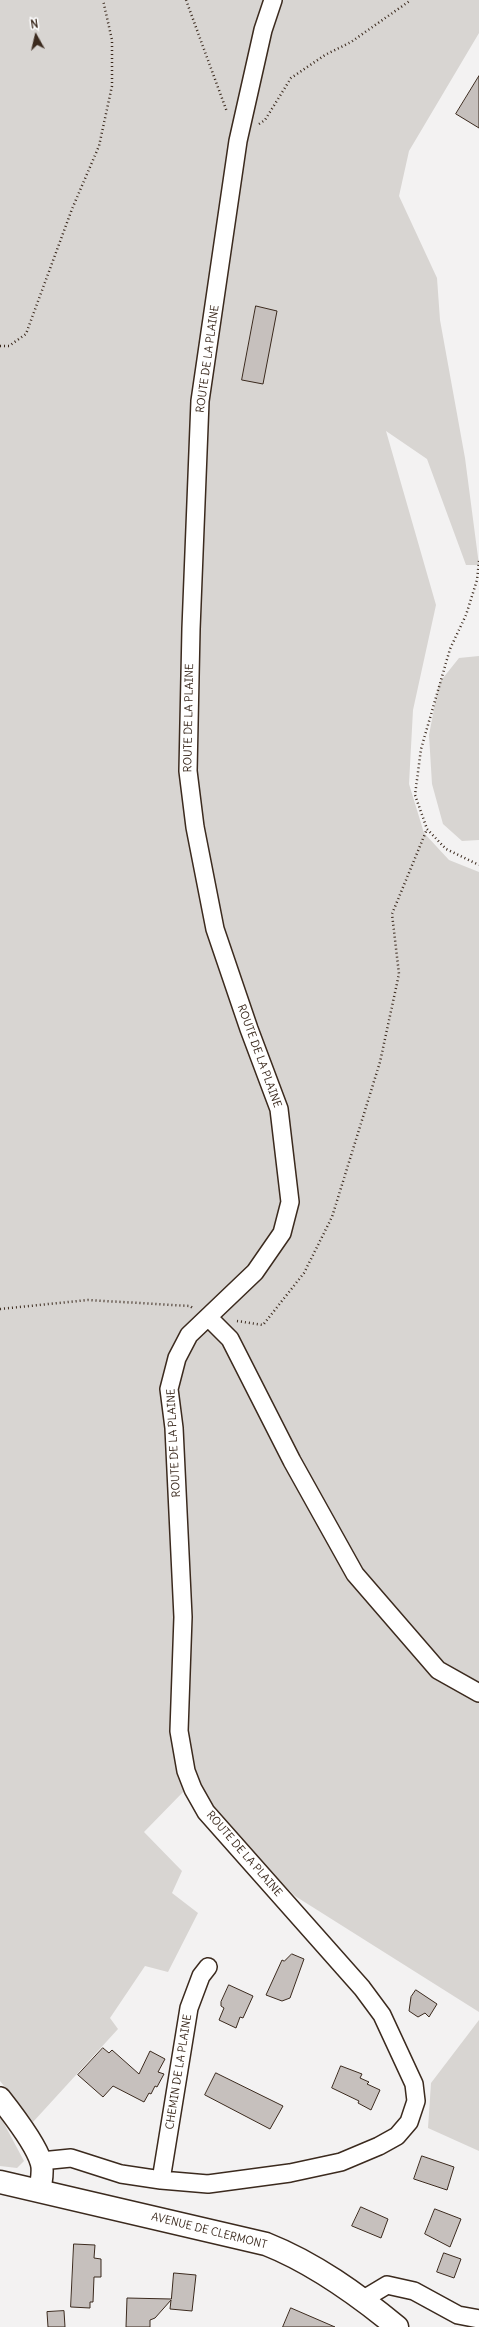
<!DOCTYPE html>
<style>
body{margin:0}
#map{position:relative;width:479px;height:2327px;overflow:hidden;background:#f3f2f2;font-family:Delius,sans-serif}
canvas{display:block}
.north{position:absolute;left:16px;top:16px;width:40px;height:40px;-webkit-text-stroke:3px #fff;paint-order:stroke;rotate:352deg;font-size:11px;font-weight:700;line-height:16px;text-align:center;color:#3b2a1e}
.north::after{content:'';display:block;margin:auto;width:14px;height:18px;background:#3b2a1e;clip-path:polygon(50% 0,100% 100%,50% 72%,0 100%)}
</style>
<div id="map">
<canvas width="479" height="2327"></canvas>
<div class="north">N</div>
</div>
<script>
const ctx = document.querySelector('canvas').getContext('2d');
ctx.lineJoin = 'round';
function paint(path, color) { ctx.fillStyle = color; ctx.fill(path, 'evenodd'); }
function stroke(path, color, width, dash) { ctx.strokeStyle = color; ctx.lineWidth = width; ctx.lineCap = dash ? 'butt' : 'round'; ctx.setLineDash(dash || []); ctx.stroke(path); }
function drawText(font, color, halo, rows, align = 'center') {
  ctx.font = font + ' Delius,sans-serif'; ctx.lineWidth = 4; ctx.setLineDash([]); ctx.textBaseline = 'middle'; ctx.strokeStyle = halo; ctx.fillStyle = color; for (const [text, x, y, turn = 0] of rows) {
    ctx.save(); ctx.translate(x, y); ctx.rotate((+turn || 0) * Math.PI / 180); ctx.textAlign = isNaN(turn) ? turn : align; if (halo) ctx.strokeText(text, 0, 0); ctx.fillText(text, 0, 0); ctx.restore();
  }
}
paint(new Path2D(`
 M0,0H479V33L409,151L399,196L437,278L440,320L465,458L479,565H466L427,459L386,431L436,605L413,710L409,784L424,833L449,860L479,872V2012L295,1896L185,1790L144,1832L182,1871L172,1893L198,1913L168,1972L145,1966L110,2018L118,2029L33,2122L0,2081Z
 M479,656V840L462,841L443,824L432,784L429,735L439,683L459,658Z
 M479,2020V2151L428,2128L431,2083Z
 M0,2116L24,2161L17,2168L0,2166Z`), '#d8d5d2');
const building = new Path2D(`
 M479,76V128L456,114Z
 M256,306L277,311L263,384L242,380Z
 M292,1954L304,1959L290,1998L282,2001L266,1995L282,1960L284,1961Z
 M229,1985L253,1996L243,2018L240,2017L236,2028L219,2020L224,2008L221,2006V2002Z
 M416,1990L437,2004L429,2017L425,2013L418,2017L409,2011L411,1997Z
 M103,2048L109,2053L112,2050L139,2074L150,2051L165,2059L158,2072L164,2074L157,2087L155,2086L151,2094L149,2093L144,2102L113,2086L103,2097L78,2075Z
 M341,2066L362,2074L360,2078L369,2082L367,2084L380,2090L371,2110L358,2103L359,2101L332,2088Z
 M216,2073L283,2106L270,2129L205,2095Z
 M422,2156L454,2167L447,2190L414,2179Z
 M361,2207L388,2219L381,2238L352,2226Z
 M435,2209L461,2219L450,2247L425,2234Z
 M74,2244L95,2245L94,2258L101,2259V2277H94L93,2302H90V2308L71,2307Z
 M444,2253L461,2259L454,2278L437,2272Z
 M174,2273L196,2275L192,2311L170,2309L171,2300L155,2318L150,2320V2327H126L127,2298L171,2299Z
 M291,2308L335,2327H283Z
 M64,2311L65,2327H48L47,2312Z`);
paint(building, '#c6c0bd');
stroke(building, '#3b2a1e', 1);
const minor = new Path2D(`
 M208,1317L230,1339L292,1461L355,1574L438,1670L479,1693
 M41,2161L71,2158L121,2174L161,2180L208,2184L290,2173L341,2162L379,2146L397,2136L409,2122L416,2101L414,2084L382,2015L362,1988L206,1812L193,1789L186,1771L179,1731L183,1617L174,1428L169,1389L177,1358L189,1335L255,1272L282,1233L290,1202L279,1109L249,1029L215,929L195,827L188,771L191,629L200,401L238,141L263,30L273,0
 M161,2180L189,2008L201,1976L208,1967
 M362,2300L387,2285L414,2291L458,2315L479,2319`);
const tertiary = new Path2D(`
 M0,2098C11,2112 36,2145 41,2162C44,2171 41,2181 40,2190`);
const secondary = new Path2D(`
 M0,2182L266,2244C314,2263 357,2294 397,2327`);
stroke(minor, '#3b2a1e', 20);
stroke(tertiary, '#3b2a1e', 24);
stroke(secondary, '#3b2a1e', 25);
stroke(new Path2D(`
 M186,0L227,112
 M259,124L265,120L291,78L325,55L351,42L411,0
 M0,346H9L26,334L72,209L99,146L112,86V40L103,0
 M479,561L477,580L466,615L450,649L421,749L415,795L427,829L446,849L479,865
 M0,1309L88,1300L190,1306L194,1309
 M237,1321L263,1325L304,1273L332,1217L380,1062L399,974L392,914L427,829`), '#3b2a1e', 2.5, [1, 3]);
stroke(minor, '#fff', 17);
stroke(tertiary, '#fff', 21);
stroke(secondary, '#fff', 22);
drawText('11px', '#3b2a1e', '#fff', [
 ["ROUTE DE LA PLAINE",208,359,-82],
 ["ROUTE DE LA PLAINE",189,718,-89],
 ["ROUTE DE LA PLAINE",259,1056,70],
 ["ROUTE DE LA PLAINE",174,1443,-93],
 ["ROUTE DE LA PLAINE",244,1854,49],
 ["CHEMIN DE LA PLAINE",179,2072,-81],
 ["AVENUE DE CLERMONT",209,2231,14]
]);
</script>
